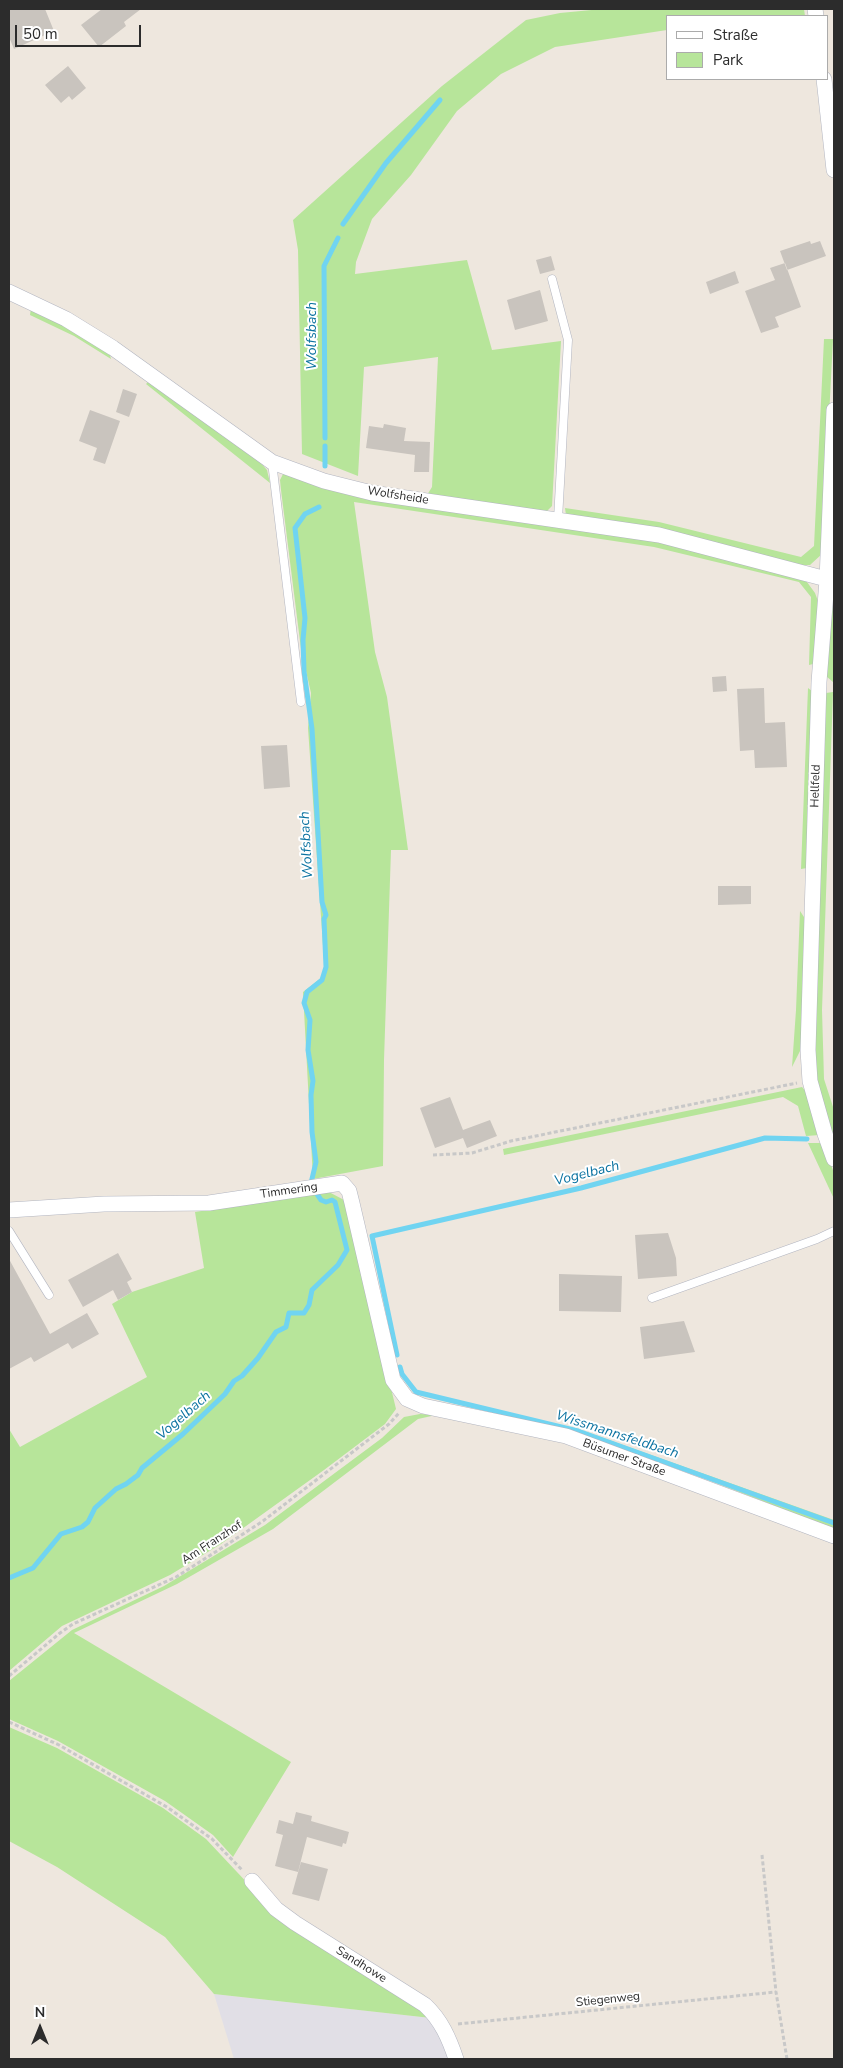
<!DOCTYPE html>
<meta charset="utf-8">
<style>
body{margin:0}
#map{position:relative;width:843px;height:2068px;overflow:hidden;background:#eee7de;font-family:"Nunito Sans",sans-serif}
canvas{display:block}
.frame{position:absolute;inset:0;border:10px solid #2c2c2c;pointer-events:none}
.legend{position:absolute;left:666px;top:15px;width:162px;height:65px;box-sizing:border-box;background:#fff;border:1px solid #ababab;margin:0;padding:6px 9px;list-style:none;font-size:15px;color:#2c2c2c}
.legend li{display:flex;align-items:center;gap:10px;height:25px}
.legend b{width:25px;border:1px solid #ababab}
.north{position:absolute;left:15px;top:2003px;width:50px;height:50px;-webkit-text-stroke:4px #fff;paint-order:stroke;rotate:0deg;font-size:14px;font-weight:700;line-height:20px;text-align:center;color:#2c2c2c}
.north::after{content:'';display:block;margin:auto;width:18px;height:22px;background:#2c2c2c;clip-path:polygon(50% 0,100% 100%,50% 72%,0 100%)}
.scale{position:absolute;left:15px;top:25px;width:126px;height:22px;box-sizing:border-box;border:2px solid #2c2c2c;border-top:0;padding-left:6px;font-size:15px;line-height:18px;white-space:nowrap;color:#2c2c2c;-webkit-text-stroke:4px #fff;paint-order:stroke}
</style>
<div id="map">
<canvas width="843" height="2068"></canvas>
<div class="frame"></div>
<ul class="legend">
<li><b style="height:6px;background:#fff"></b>Straße</li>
<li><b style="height:14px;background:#b7e59a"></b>Park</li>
</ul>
<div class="north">N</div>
<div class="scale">50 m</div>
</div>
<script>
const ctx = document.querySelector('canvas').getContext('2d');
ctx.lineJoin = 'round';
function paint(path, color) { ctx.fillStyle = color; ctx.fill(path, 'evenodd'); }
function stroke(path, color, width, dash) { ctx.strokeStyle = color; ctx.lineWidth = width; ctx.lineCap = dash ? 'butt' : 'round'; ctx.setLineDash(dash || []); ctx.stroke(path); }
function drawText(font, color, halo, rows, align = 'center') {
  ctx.font = font + ' "Nunito Sans",sans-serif'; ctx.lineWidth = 4; ctx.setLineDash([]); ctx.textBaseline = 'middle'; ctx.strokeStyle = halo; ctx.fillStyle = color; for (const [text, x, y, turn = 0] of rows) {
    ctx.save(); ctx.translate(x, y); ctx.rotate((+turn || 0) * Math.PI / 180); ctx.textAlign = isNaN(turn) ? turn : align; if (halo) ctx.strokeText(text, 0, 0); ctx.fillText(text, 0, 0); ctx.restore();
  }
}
paint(new Path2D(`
 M214,1994L431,2018L453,2059H234Z`), '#e1dfe6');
paint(new Path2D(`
 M602,9H804L805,16H667V30L555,47L501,74L457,111L411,175L372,219L356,262L355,274L467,260L492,350L561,341L552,506L545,513L427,495L432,487L438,357L364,367L358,476L302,454L298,250L293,220L442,86L526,20L560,13Z
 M31,308L109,351L111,359L74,336L30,315Z
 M824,339H833L822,554L810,565H799L566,515L565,508L659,522L801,557L814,546Z
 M150,380L259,461L267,470L270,483L146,384Z
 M283,474L289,475L317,486L356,496L656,541L804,578L815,593L818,601L813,664L809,665L811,597L799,582L654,547L354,502L375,652L387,697L408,850H391L384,1060L383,1166L313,1179L303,992L325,975L308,728L311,693L301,649L281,490L280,480Z
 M834,597L833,682L826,676L830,601Z
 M808,688L812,691L807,868L801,869Z
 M833,692L822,1010L824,1079L834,1110V1136H832L818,1088L815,1066L816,979L826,693Z
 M800,911L806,920L802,1047L792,1067L796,1010Z
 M802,1087L808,1094L820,1135L806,1136L798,1106L783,1097L504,1155L503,1149Z
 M808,1143H823L834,1173V1199Z
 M327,1191L346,1201L396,1409L385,1424L324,1470L221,1544L170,1575L62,1626L9,1671V1429L20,1447L147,1377L112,1304L132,1292L204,1268L195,1212Z
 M420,1414L436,1415L418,1419L273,1529L177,1584L74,1633L291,1762L233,1857L213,1835L165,1801L58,1741L9,1719V1681L72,1630L164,1586L265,1525L382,1438L404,1417Z
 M578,1429L834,1520V1529Z
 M9,1727L57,1748L163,1808L206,1839L268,1905L421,2006L431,2018L214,1994L165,1937L57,1867L9,1841Z`), '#b7e59a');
stroke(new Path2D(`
 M343,224L386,163L440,100
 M325,438L324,266L338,238
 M325,466V446
 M311,1183L316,1162L312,1132L311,1095L313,1081L308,1050L310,1020L304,1003L307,992L322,980L326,967L324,919L326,915L322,902L312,729L304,671L303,640L305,618L295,528L305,514L319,507
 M397,1355L372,1236L581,1188L765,1138L807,1139
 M400,1367L402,1374L416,1392L578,1431L834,1523
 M9,1578L33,1568L61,1534L82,1527L88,1522L95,1508L116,1489L126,1484L138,1475L142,1468L183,1434L225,1394L234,1381L242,1376L258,1358L276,1332L286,1327L289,1313H304L309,1305L312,1290L338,1265L347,1250L335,1202L332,1200L326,1202L321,1200L317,1194`), '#70d4f1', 5);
paint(new Path2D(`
 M9,9H45L54,31L14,49L9,37Z
 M102,9H141L124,22L126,26L99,47L81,25Z
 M68,66L86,88L72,100L69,96L61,103L45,85Z
 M810,241L811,244L820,241L826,256L787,270L780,251Z
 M551,256L555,270L540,274L536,260Z
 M785,263L801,307L775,317L779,327L761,333L745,291L775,280L770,268Z
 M735,271L739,283L710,294L706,282Z
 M540,290L548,321L515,330L507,300Z
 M123,389L137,394L129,417L116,412Z
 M90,410L120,421L105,464L93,460L97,448L79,441Z
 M384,424L406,428L404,441L430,442L429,472H414L415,455L366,448L369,426L383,428Z
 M726,676L727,691L713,692L712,677Z
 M764,688L765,723L785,722L787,767L755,768L754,750L740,751L737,689Z
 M287,745L290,787L264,789L261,746Z
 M718,886H751V904L718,905Z
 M450,1097L463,1130L490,1120L497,1136L467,1148L463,1138L435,1148L420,1108Z
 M668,1233L676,1258L677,1276L638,1279L635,1235Z
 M118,1253L132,1279L127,1282L132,1292L118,1300L113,1290L83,1307L68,1280Z
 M9,1259L50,1334L87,1313L99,1334L72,1349L68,1343L34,1362L31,1357L9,1369Z
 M559,1274L622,1276L621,1312L559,1311Z
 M684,1321L695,1352L644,1359L640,1327Z
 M296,1812L312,1816L311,1821L349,1832L346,1844L343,1843L342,1847L307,1837L298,1872L275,1866L283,1835L276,1833L279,1820L293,1824Z
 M301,1862L328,1869L319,1901L292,1894Z`), '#c9c4be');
const lane = new Path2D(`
 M552,279L568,340L558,519
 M272,462L301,702
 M9,1231L49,1295
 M652,1298L817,1239L834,1231`);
const street = new Path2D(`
 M815,9L816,16
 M824,79L834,170
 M9,292L66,319L113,348L272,462L324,481L372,493L659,535L834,581
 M834,410L827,580L819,682L808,1050L810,1081L825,1134L834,1159
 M9,1210L104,1204L209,1203L342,1183L349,1191L352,1203L393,1380L407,1399L423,1406L566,1436L834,1536
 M252,1881L276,1909L295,1923L425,2005C441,2020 449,2038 456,2059`);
stroke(lane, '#b2b5c0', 9);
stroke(street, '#b2b5c0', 16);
stroke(new Path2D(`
 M433,1155L472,1153L511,1141L797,1083
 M9,1676L60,1633L73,1624L176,1577L217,1551L263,1521L389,1424L400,1412
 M9,1722L59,1745L167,1807L212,1839L243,1871
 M762,1855L776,1992L787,2059
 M458,2024L776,1992`), '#c8c8c8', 3, [4, 2.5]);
stroke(lane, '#fff', 8);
stroke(street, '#fff', 15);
drawText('12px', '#2c2c2c', '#fff', [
 ["Wolfsheide",398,496,9],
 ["Hellfeld",816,786,-88],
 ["Timmering",289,1191,-8],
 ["Büsumer Straße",624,1458,20],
 ["Am Franzhof",212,1543,-33],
 ["Sandhowe",361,1965,32],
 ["Stiegenweg",608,2000,-6]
]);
drawText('italic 14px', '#0c73a1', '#fff', [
 ["Wolfsbach",313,336,-90],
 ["Wolfsbach",307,845,-93],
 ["Vogelbach",587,1174,-14],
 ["Vogelbach",184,1416,-41],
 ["Wissmannsfeldbach",617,1435,18]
]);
</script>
